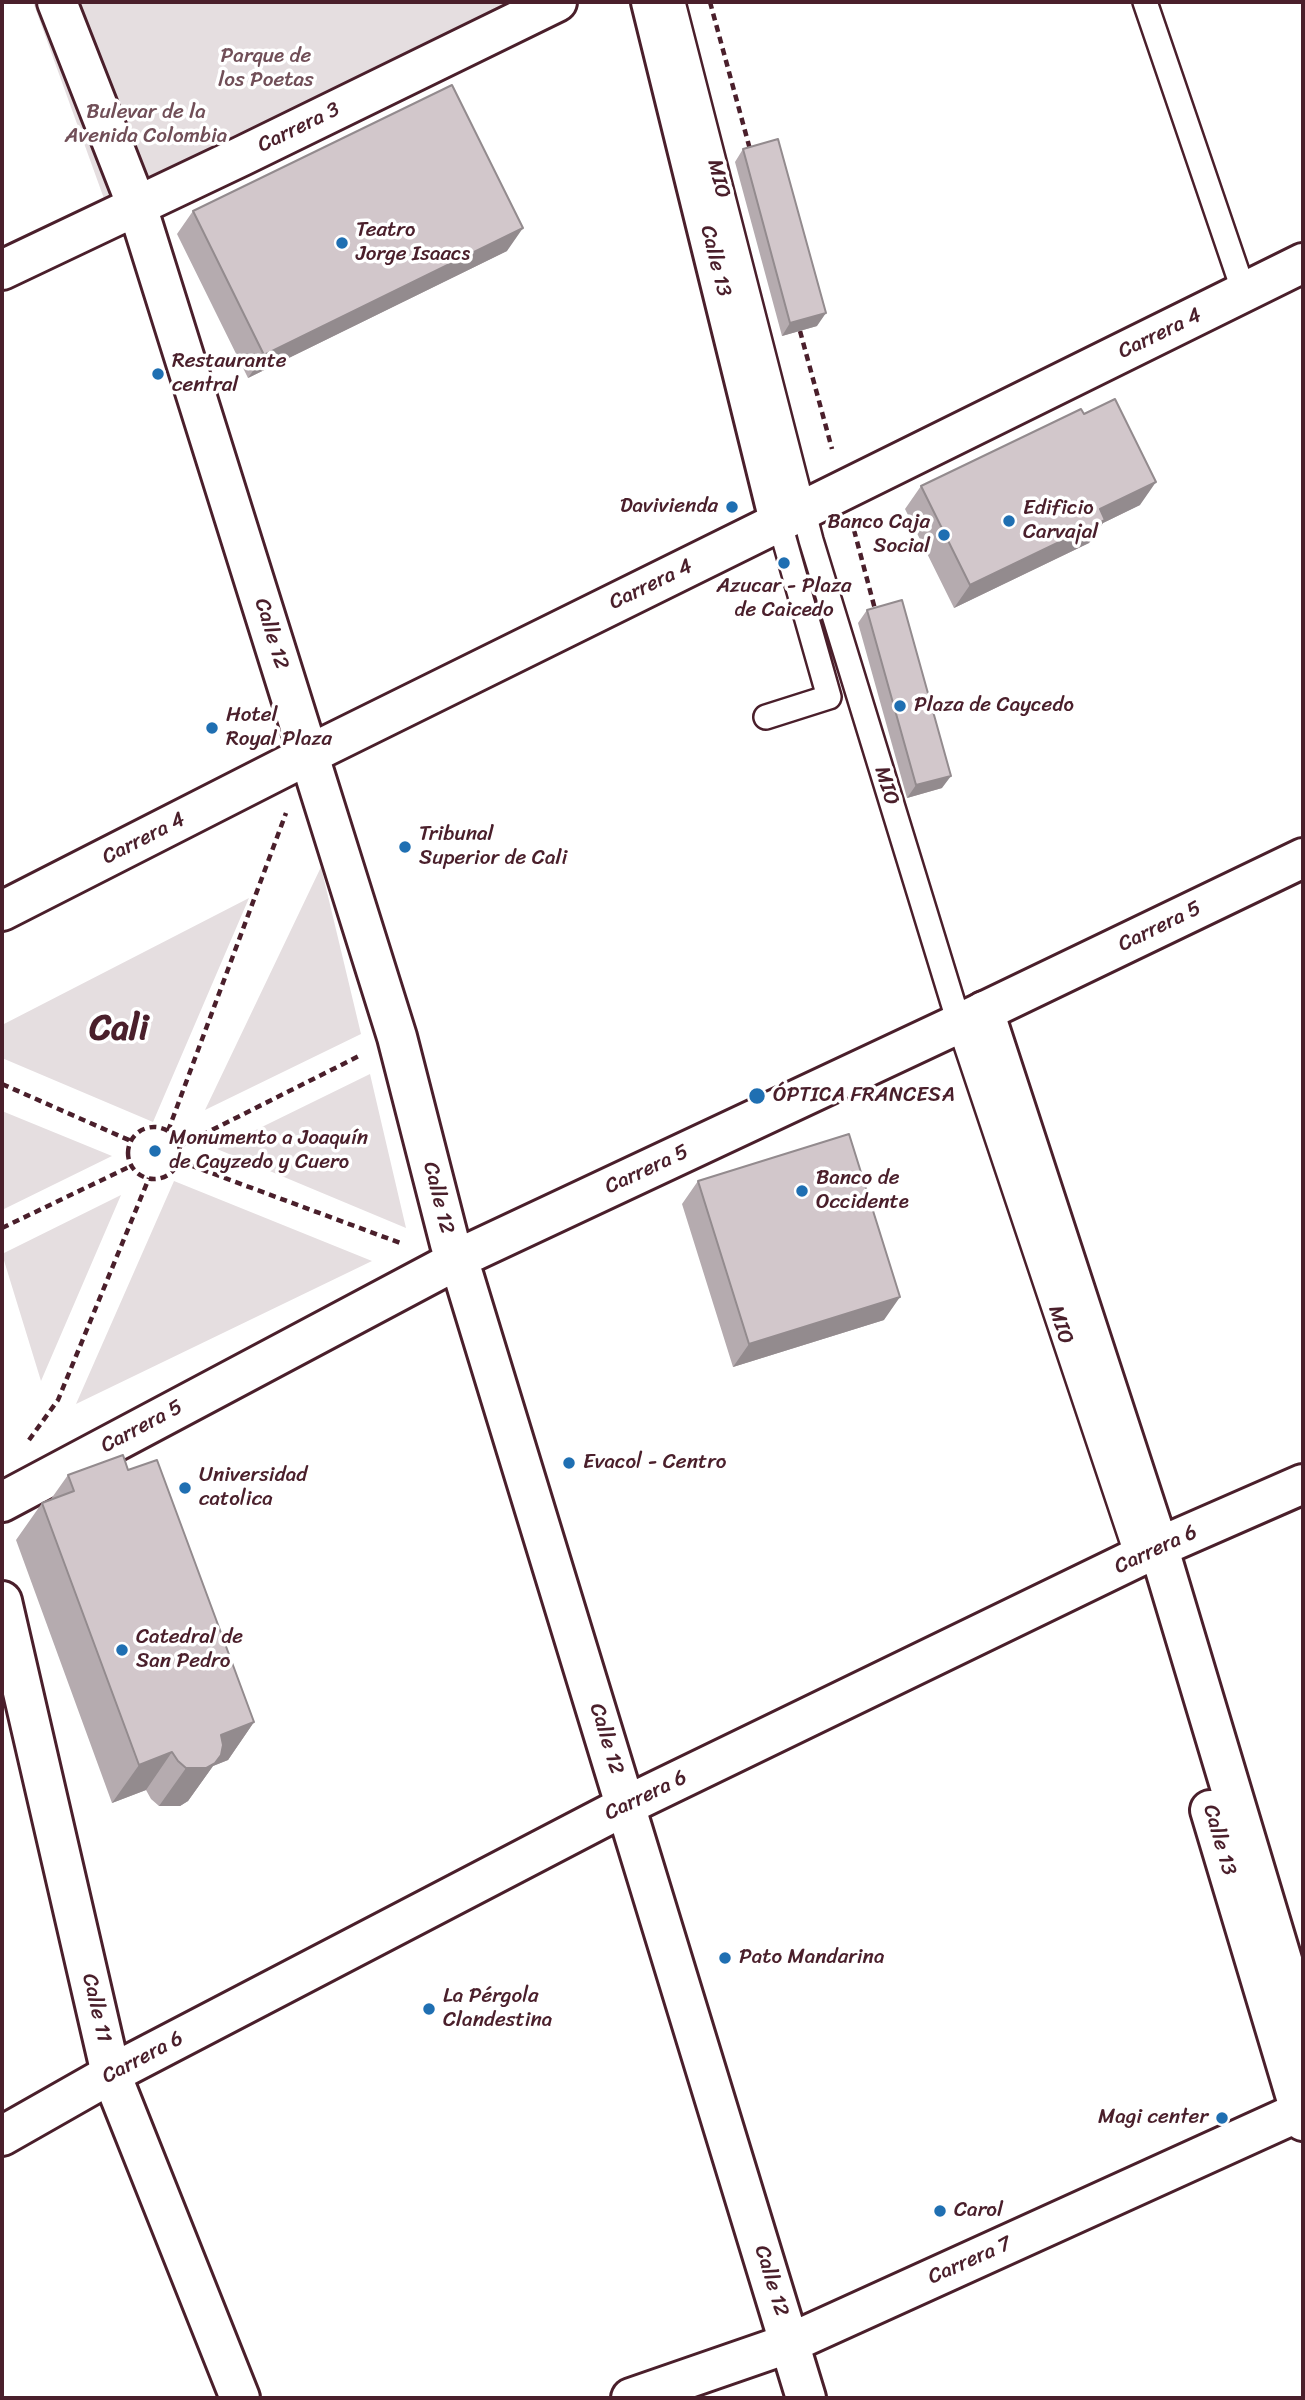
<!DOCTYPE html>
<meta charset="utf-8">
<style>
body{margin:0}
#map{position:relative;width:1305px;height:2400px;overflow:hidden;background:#fff;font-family:Sriracha,sans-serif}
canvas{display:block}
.frame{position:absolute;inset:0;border:4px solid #4a1f2b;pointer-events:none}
</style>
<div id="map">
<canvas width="1305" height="2400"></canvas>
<div class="frame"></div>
</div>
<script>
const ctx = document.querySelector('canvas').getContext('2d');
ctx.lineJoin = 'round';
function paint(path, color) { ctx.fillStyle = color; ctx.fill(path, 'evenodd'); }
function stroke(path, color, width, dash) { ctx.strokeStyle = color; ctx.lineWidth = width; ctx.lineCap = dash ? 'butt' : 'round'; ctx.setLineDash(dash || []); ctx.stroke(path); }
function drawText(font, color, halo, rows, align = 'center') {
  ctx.font = font + ' Sriracha,sans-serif'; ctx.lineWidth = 7; ctx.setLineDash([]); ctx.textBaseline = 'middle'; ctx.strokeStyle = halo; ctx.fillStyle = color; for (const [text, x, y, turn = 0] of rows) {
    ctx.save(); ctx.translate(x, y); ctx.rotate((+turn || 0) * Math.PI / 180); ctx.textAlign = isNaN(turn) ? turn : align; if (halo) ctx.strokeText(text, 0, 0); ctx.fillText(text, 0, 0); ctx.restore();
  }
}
paint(new Path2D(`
 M33,2H537L111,218Z
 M321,867L361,1034L205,1110Z
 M249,898L153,1122L2,1058V1025Z
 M370,1074L406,1228L217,1149Z
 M2,1111L112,1156L2,1210Z
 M174,1181L372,1261L76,1404Z
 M121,1195L41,1381L2,1254Z`), '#e5dee0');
const lane = new Path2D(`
 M673,2L811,540L964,1039L1138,1559
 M1145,2L1244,292
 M766,717L829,697L779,521`);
const street = new Path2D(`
 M57,2L137,206L397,1037L450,1244L464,1277L806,2398
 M651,2L779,521
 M2,270L242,156L557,2
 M984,1011L1153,1529L1303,2030
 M1210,1810L1303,2121
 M2,2136L111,2074L627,1805L1159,1547L1303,1484
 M631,2398L790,2343L1303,2110`);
const secondary = new Path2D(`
 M2,911L310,754L1303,263
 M2,1502L474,1251L960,1023L1303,858
 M2,1601L111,2074L240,2398`);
stroke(lane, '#4a1f2b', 28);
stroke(street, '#4a1f2b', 44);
stroke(secondary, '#4a1f2b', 44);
stroke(new Path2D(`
 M710,2L751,153
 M800,331L832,449
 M854,530L876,613
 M2,1084L131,1141
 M128 1153a26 26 0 1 1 52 0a26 26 0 1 1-52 0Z
 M168,1131L286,813
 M180,1146L361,1055
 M179,1161L403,1244
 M2,1228L131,1166
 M29,1440L58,1400L149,1178`), '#4a1f2b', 4.5, [7, 5]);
stroke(lane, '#fff', 23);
stroke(street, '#fff', 38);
stroke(secondary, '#fff', 38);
paint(new Path2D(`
 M743,149L817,326L782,336L735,162Z
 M193,211L507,251L248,378L177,234Z
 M921,486L1140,505L1103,523L1089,543L954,608L905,509Z
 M867,610L942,788L907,798L858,623Z
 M698,1181L884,1320L733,1367L682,1204Z
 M128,1470L254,1722L228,1760L213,1766L188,1801L180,1806H159L151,1799L146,1790L112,1803L16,1540L42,1503L51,1499L68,1475Z`), '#b5abaf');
paint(new Path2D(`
 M523,228L507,251L248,378L264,355Z
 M826,313L817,326L782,336L790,323Z
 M1156,482L1140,505L1103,523L1089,543L954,608L970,585L1100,509Z
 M951,776L942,788L907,798L916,785Z
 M900,1297L884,1320L733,1367L749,1344Z
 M254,1722L228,1760L213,1766L188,1801L180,1806H159L186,1768L221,1735Z
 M172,1752L146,1790L112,1803L139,1765Z`), '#938b8e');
const building = new Path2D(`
 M452,85L523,228L264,355L193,211Z
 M778,139L826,313L790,323L743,149Z
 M1115,399L1156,482L1100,509L1105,520L970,585L921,486L1081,409L1084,414Z
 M902,600L951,776L916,785L867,610Z
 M849,1134L900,1297L749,1344L698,1181Z
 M123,1455L128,1470L157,1460L254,1722L221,1735L223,1745L221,1755L215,1763L206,1768H186L178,1761L172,1752L139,1765L42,1503L74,1491L68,1475Z`);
paint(building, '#d2c7cb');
stroke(building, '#938b8e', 2);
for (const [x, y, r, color] of [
 [342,243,7,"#1f6fb2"],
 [158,374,7,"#1f6fb2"],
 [732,507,7,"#1f6fb2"],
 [1009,521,7,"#1f6fb2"],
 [944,535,7,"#1f6fb2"],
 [784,563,7,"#1f6fb2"],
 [900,706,7,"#1f6fb2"],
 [212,728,7,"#1f6fb2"],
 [405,847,7,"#1f6fb2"],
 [757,1096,9,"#1f6fb2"],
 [155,1151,7,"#1f6fb2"],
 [802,1191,7,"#1f6fb2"],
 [569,1463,7,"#1f6fb2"],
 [185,1488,7,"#1f6fb2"],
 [122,1650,7,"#1f6fb2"],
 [725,1958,7,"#1f6fb2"],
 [429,2009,7,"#1f6fb2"],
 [1222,2118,7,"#1f6fb2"],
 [940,2211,7,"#1f6fb2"]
]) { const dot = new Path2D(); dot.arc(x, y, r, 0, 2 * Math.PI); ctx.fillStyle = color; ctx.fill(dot); stroke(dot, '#fff', 2.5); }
drawText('21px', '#714f58', '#fff', [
 ["Parque de",266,57],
 ["los Poetas",266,81],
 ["Bulevar de la",146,113],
 ["Avenida Colombia",146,137]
]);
drawText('21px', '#4a1f2b', '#fff', [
 ["Carrera 3",299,128,-26],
 ["MIO",718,179,76],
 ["Calle 13",715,261,76],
 ["Carrera 4",1160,334,-26],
 ["Carrera 4",651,585,-26],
 ["Calle 12",271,634,73],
 ["MIO",886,786,73],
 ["Carrera 4",144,839,-27],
 ["Carrera 5",1160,927,-26],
 ["Carrera 5",647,1170,-25],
 ["Calle 12",438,1198,76],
 ["MIO",1060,1325,72],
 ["Carrera 5",142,1427,-28],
 ["Carrera 6",1156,1550,-25],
 ["Calle 12",606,1739,73],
 ["Carrera 6",646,1796,-26],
 ["Calle 13",1219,1840,74],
 ["Calle 11",96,2008,77],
 ["Carrera 6",143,2058,-28],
 ["Carrera 7",970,2261,-24],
 ["Calle 12",771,2281,73]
]);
drawText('21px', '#4a1f2b', '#fff', [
 ["Teatro",356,231],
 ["Jorge Isaacs",356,255],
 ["Restaurante",172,362],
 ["central",172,386],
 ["Davivienda",718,507,"right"],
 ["Edificio",1023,509],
 ["Carvajal",1023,533],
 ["Banco Caja",930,523,"right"],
 ["Social",930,547,"right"],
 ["Azucar - Plaza",784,587,"center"],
 ["de Caicedo",784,611,"center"],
 ["Plaza de Caycedo",914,706],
 ["Hotel",226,716],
 ["Royal Plaza",226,740],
 ["Tribunal",419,835],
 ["Superior de Cali",419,859],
 ["ÓPTICA FRANCESA",773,1096],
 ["Monumento a Joaquín",169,1139],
 ["de Cayzedo y Cuero",169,1163],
 ["Banco de",816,1179],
 ["Occidente",816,1203],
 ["Evacol - Centro",583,1463],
 ["Universidad",199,1476],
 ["catolica",199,1500],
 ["Catedral de",136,1638],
 ["San Pedro",136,1662],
 ["Pato Mandarina",739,1958],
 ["La Pérgola",443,1997],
 ["Clandestina",443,2021],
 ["Magi center",1208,2118,"right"],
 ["Carol",954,2211]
], 'left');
drawText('bold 35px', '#4a1f2b', '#fff', [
 ["Cali",119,1030]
]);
</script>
